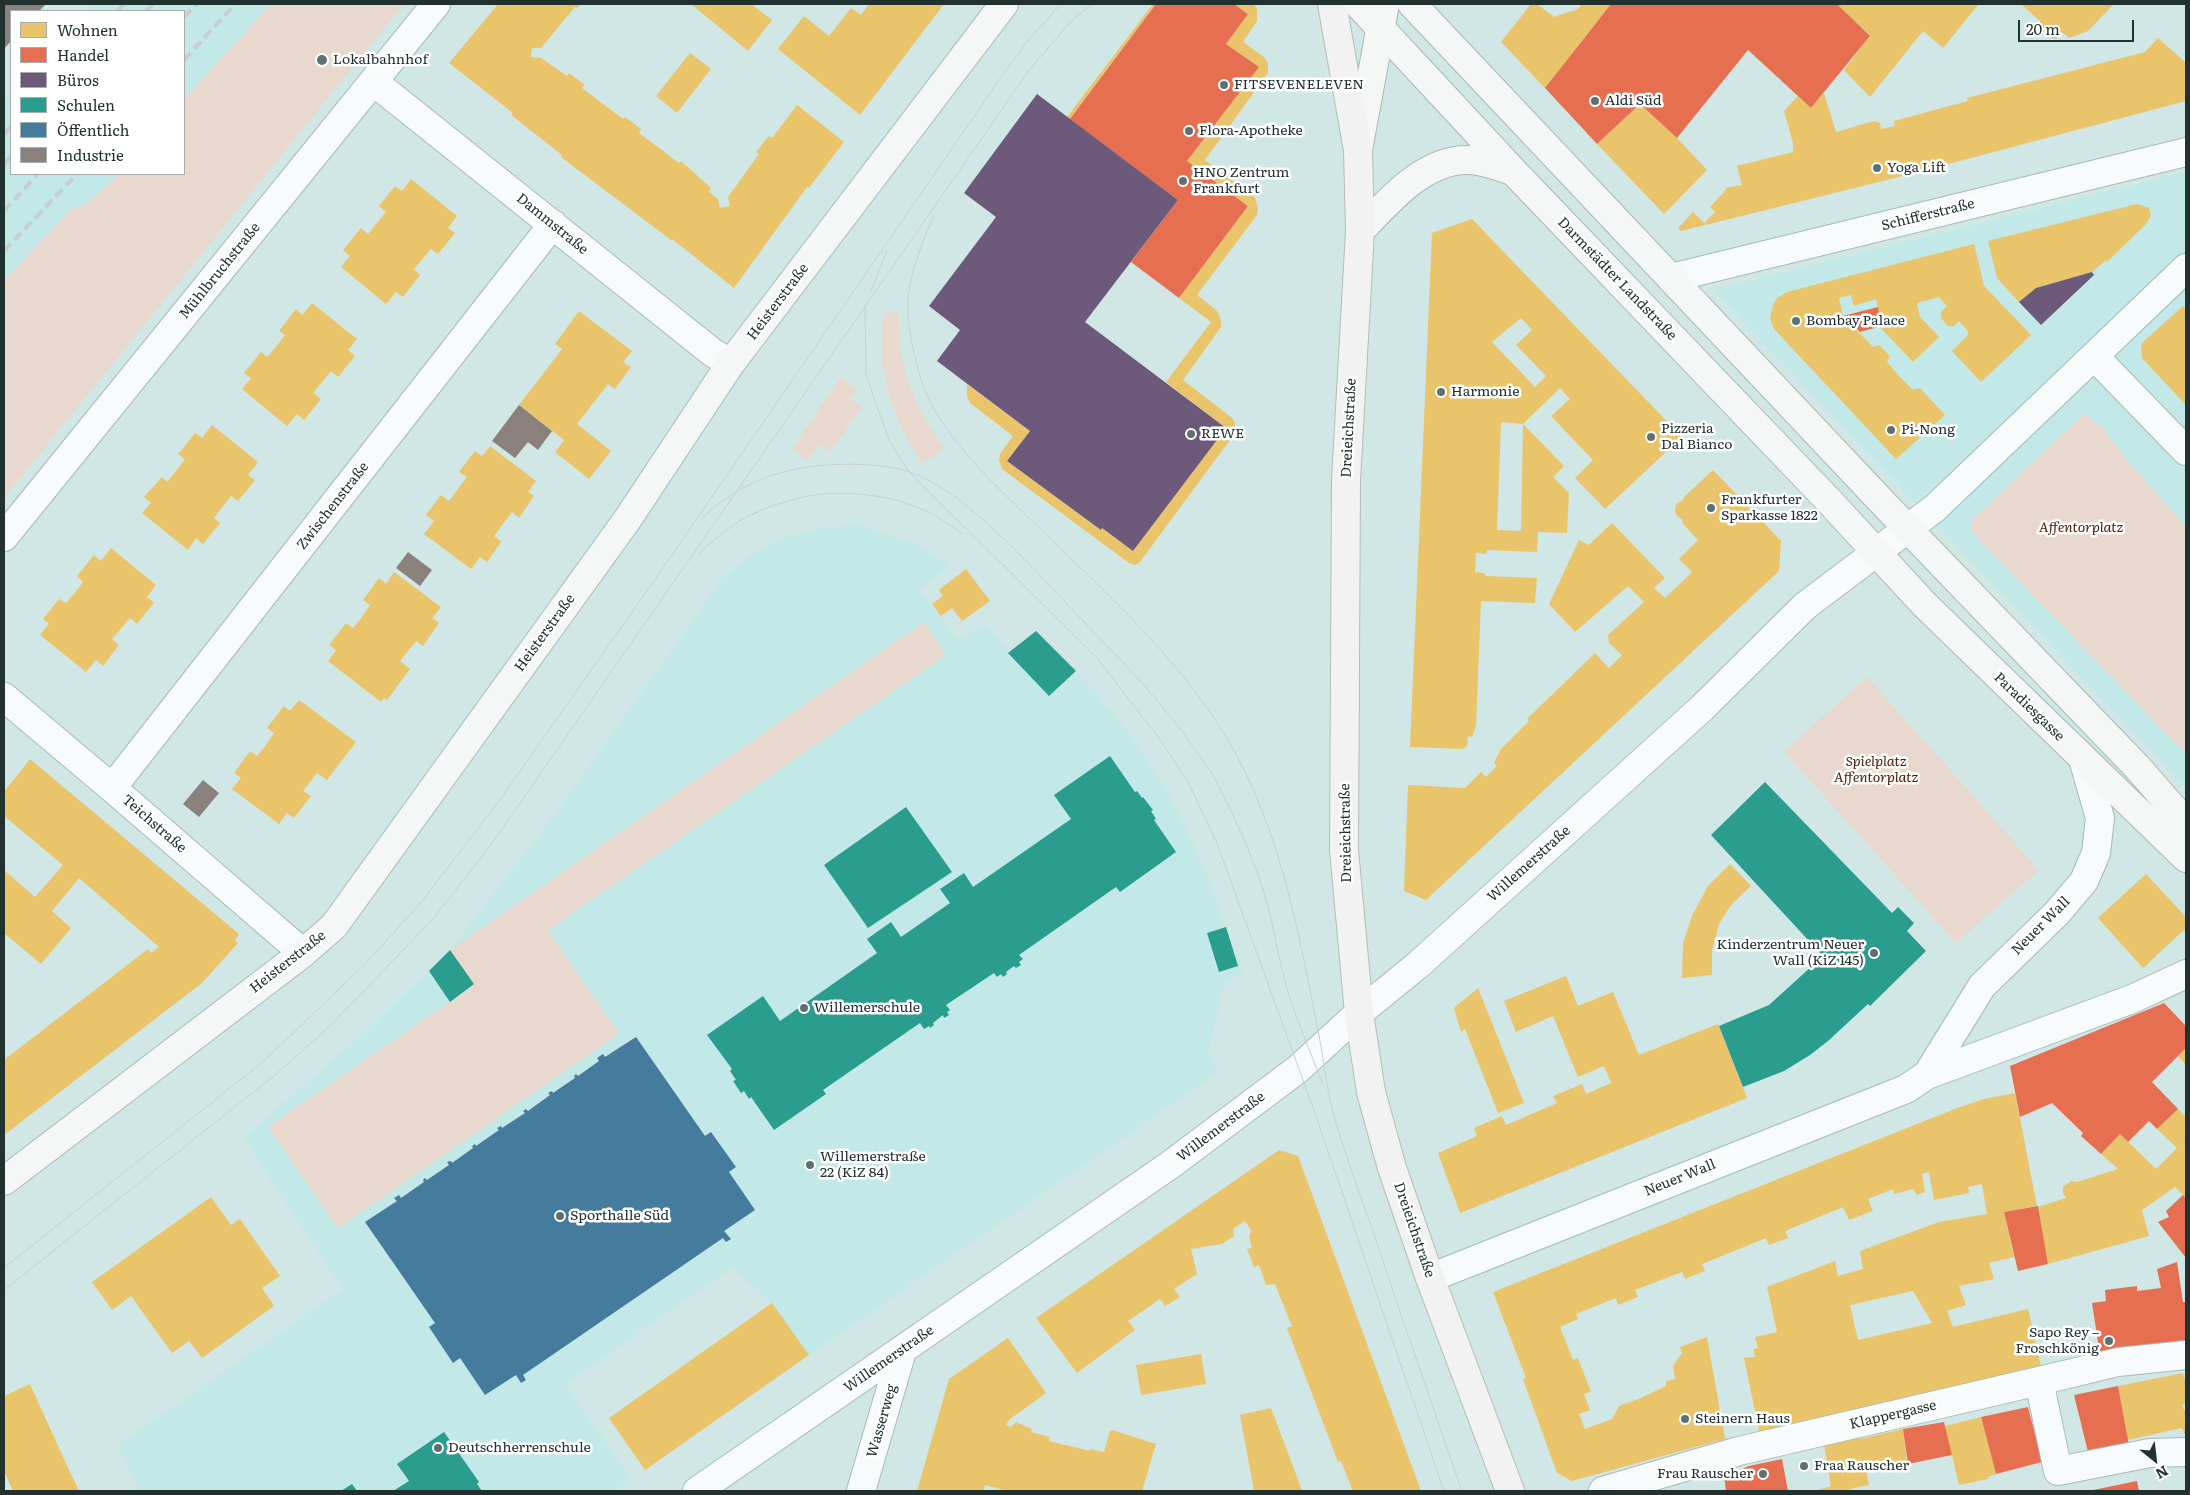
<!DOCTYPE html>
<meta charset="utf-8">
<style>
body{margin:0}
#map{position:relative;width:2190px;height:1495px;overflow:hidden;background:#d0e7e6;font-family:Literata,serif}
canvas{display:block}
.frame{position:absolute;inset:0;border:5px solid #213130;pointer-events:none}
.legend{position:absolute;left:10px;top:10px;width:175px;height:165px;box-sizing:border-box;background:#fff;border:1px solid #a6adac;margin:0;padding:6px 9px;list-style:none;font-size:15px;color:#213130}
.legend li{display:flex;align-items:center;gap:10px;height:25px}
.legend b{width:25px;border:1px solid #a6adac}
.north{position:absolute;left:2130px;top:1435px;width:50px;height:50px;-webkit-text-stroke:4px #fff;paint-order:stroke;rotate:151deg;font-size:14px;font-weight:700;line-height:20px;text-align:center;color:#213130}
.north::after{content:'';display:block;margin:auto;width:18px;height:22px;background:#213130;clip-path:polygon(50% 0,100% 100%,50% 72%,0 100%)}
.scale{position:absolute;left:2018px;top:20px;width:116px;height:22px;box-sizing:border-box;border:2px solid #213130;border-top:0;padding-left:6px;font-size:15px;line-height:18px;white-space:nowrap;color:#213130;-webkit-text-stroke:4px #fff;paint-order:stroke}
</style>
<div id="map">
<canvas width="2190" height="1495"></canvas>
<div class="frame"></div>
<ul class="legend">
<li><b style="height:14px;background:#e9c46a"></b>Wohnen</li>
<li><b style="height:14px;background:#e76f51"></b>Handel</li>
<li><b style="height:14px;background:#6d597a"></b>Büros</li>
<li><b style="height:14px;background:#2a9d8f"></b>Schulen</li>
<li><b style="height:14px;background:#457b9d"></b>Öffentlich</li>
<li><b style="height:14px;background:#8a817c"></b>Industrie</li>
</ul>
<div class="north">N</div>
<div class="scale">20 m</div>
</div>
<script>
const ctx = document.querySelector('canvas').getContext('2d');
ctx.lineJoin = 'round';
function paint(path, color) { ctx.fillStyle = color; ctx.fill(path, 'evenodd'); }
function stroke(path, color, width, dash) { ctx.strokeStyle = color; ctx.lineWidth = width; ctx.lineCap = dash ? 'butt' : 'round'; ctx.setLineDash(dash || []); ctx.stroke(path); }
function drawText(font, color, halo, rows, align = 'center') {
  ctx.font = font + ' Literata,serif'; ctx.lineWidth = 5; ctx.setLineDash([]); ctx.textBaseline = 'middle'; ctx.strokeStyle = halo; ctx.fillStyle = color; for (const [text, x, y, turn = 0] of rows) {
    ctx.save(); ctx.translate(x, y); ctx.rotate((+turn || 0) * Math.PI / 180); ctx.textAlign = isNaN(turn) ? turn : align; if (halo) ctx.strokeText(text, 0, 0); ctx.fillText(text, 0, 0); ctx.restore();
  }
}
paint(new Path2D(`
 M93,4H271L186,97L184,103V11H86Z
 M11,92V174H120L86,205L72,209L4,280V100Z
 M2186,172V787L1713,290Z
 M854,524L914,543L950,565L919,590L959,640L984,623L1049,696L1076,671L1110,709L1140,749L1169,793L1192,840L1214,894L1243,973L1224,983L1208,1053L1219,1072L809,1355L772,1303L732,1268L565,1384L631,1479L614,1491H139L118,1445L343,1289L243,1138L363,1034L450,950L560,807L722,579L749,556L780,539L816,530Z`), '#c2e8e7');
paint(new Path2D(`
 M271,4H404L4,498V280L72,209L86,204L120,174H184V103L186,97Z
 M884,312L899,313C898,367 912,404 944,448L922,464C900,428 883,391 881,347C881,336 883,323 884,312Z
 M841,377L857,389L850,399L862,407L831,451L819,444L808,461L792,449Z
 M2084,414L2104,429L2124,457L2186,527V751L2184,752L1972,532L1971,521Z
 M924,622L946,655L548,930L619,1034L338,1228L268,1127L474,985L450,950Z
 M1867,677L2039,870L1956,943L1784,751Z`), '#e9d8cd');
paint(new Path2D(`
 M498,4H581L577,8L575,7L541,48H532L531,57L541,58L567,76L569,73L585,85L582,88L603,104L623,119L625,117L641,129L639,133L679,163L681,161L711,188L709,192L718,199L720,208L730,206L728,197L759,154L756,152L769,136L772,138L797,105L844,142L809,188L807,187L734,288L672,239L671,240L561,157L562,155L511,115L513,113L449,63Z
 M691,4H751L772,20L748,51Z
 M869,4H944L860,115L778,49L804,16L829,36L851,8L861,15Z
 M1153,4H1156L1070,119L1067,117Z
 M1234,4H1253L1257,8V21L1243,42L1265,58L1268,64V73L1205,160L1255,197L1258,209L1257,215L1197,295L1217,311L1221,320V327L1183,380L1232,418L1235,423V433L1140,562L1135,565L1129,563L1002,469L999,460L1000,454L1013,436L970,403L967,396V384L1030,431L1007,461L1101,530L1102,528L1133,551L1226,428L1166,382L1211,322L1179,298L1248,206L1187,161L1259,67L1226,44L1248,14Z
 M1531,4H1537L1554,17L1578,9L1582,4H1611L1545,88L1501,42Z
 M1837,4H1979L1943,48L1923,31L1870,97L1844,70L1870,36Z
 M2021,4H2114L2088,31L2069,38L2062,32L2056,39L2052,38L2040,27V21Z
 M2158,38L2186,63V101L1907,175L1681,231L1678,228L1693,212L1704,223L1715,212L1710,207L1726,190V188L1742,185L1737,166L1793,152V143L1784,111L1798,96L1811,108L1824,93L1836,132L1874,121L1880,123L1881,129L1895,126L1894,121L1968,101L1967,98L2145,52Z
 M690,53L711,69L677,113L656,96Z
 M1640,104L1677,138L1707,170L1664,214L1597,144Z
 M411,179L457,216L448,228L455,233L438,254L431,249L414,269L420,275L403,297L396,292L386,304L341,267L350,256L343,250L361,228L368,234L376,224L386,212L379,206L395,186L402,191Z
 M2137,204L2149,208L2151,215L2147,223L2107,262L2106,260L2092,272L2036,288L2019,302L1997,278L1988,241Z
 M1472,219L1682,437L1605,509L1575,478L1593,460L1551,416L1570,399L1560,388L1523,424L1501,422L1497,530L1521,531L1523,424L1564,466L1553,477L1569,493L1567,533L1538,532L1537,552L1487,550L1486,554L1476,553L1475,572L1484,573L1486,576L1537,578L1535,603L1481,601L1476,726L1472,737L1468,736L1467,746L1463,749L1410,747L1432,233ZM1521,318L1532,330L1516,345L1546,376L1535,387L1492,342Z
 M1974,244L1984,286L2031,335L1981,382L1952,351L1968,335V331L1959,321L1954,326H1948L1941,318V312L1947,306L1939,297L1917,303L1920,317L1939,337L1913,362L1880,327L1882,326L1876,299L1854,306L1851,295L1839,298L1843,316L1873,347L1879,345L1890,356L1887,362L1899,376L1913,390L1920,388L1945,415L1896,459L1774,329L1770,318L1773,305L1777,298L1787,292Z
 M312,303L357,339L348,350L355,356L338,377L331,371L313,393L321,399L304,420L297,414L287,426L242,389L251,378L244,373L261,352L267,357L276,347L285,335L279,331L296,309L302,315Z
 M2183,306L2186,309V405L2142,358L2141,344Z
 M579,311L632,351L623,362L631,367L615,389L608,384L577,424L611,451L589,479L555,452L564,440L519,405L562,349L555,344Z
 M212,425L258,462L248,475L255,480L238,501L231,496L214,518L220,523L203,544L196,538L188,550L142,513L151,503L144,497L162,477L167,482L176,471L185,459L178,454L195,433L202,438Z
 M490,446L536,481L528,492L534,496L519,518L512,512L494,536L501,542L487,562L480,557L471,569L424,534L434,521L426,515L441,495L449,501L467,477L459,472L475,451L482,456Z
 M1713,470L1781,541L1779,571L1426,900L1404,891L1408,785L1465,788L1481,772L1486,777L1497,766L1494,763L1501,749L1529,721L1527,719L1595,653L1609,668L1622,655L1609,643L1608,635L1644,602L1628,586L1575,632L1549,604L1579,540L1589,545L1612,523L1665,578L1654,588L1665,598L1692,572L1679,559L1698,540L1683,524L1682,519L1677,516L1675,510L1676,504L1683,500L1684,497Z
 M111,548L156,585L147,597L154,603L137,624L130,618L112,639L119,645L103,666L96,660L86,672L40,635L49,624L43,619L59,599L66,603L74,594L83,582L77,576L94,555L101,561Z
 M966,569L990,601L962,621L952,608L941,616L932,604L943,596L939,590Z
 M394,572L441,607L432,618L439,623L423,646L416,641L400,661L410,669L387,700L384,698L381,702L328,661L336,650L329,645L346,623L353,628L362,617L370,605L363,600L379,578L386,584Z
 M299,700L356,742L327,780L317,773L303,791L311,796L294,818L287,813L279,824L232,789L241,778L234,773L250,751L257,756L266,745L274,733L267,728L284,706L290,711Z
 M30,759L239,934L235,940L238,943L202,983L4,1135V1060L148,949L151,953L159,947L79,878L52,911L71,928L41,964L4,933V870L35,897L63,865L4,816V792Z
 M1730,864L1751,886L1731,905L1719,924L1712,951V975L1682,978L1683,943L1692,916L1708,886Z
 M2146,874L2186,917V928L2143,968L2098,918Z
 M1566,976L1578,1006L1613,992L1639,1055L1718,1024L1747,1098L1460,1213L1438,1153L1477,1136L1474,1128L1502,1116L1506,1125L1557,1103L1553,1096L1582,1084L1586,1094L1611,1083L1604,1066L1578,1077L1553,1016L1516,1032L1504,1001Z
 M1478,988L1524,1103L1498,1113L1465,1029L1461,1032L1454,1008Z
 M2186,1048V1065L2178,1056Z
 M2015,1093L2037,1206L2004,1212L2014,1257L1989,1263L1994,1279L1959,1286L1966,1305L1947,1311L1953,1327L2028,1309L2042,1371L1846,1412L1847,1415L1760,1435L1744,1358L1755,1357L1753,1349L1758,1348L1755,1337L1777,1332L1767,1287L1835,1261L1838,1276L1863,1269L1860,1251L1939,1222L1987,1214L1982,1184L1968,1187L1969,1193L1934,1200L1929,1172L1922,1174L1925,1192L1917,1195L1913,1189L1894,1194L1893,1189L1868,1199L1873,1211L1849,1220L1843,1207L1785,1231L1788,1238L1769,1245L1766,1238L1702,1264L1705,1271L1685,1279L1682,1272L1635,1290L1638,1297L1618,1305L1616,1298L1576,1314L1578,1319L1560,1327L1573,1360L1578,1358L1591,1392L1584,1394L1590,1410L1579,1414L1585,1429L1612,1419L1619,1406L1641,1398L1666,1386V1381L1675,1379L1673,1366L1682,1353L1680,1347L1707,1337L1725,1439L1572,1481L1557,1473L1523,1379L1526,1378L1493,1292L1960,1107L1984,1099ZM1913,1291L1932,1323L1858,1340L1850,1305Z
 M2178,1109L2186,1117V1198L2175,1187L2142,1210L2149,1236L2048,1264L2038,1207L2066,1198L2063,1193V1187L2071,1181L2077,1182L2118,1169L2101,1154L2120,1134L2156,1169L2177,1148L2157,1129Z
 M1279,1150L1298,1156L1421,1491H1353L1341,1461L1338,1462L1287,1328L1292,1326L1275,1284L1266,1285L1259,1265L1254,1267L1247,1249L1252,1248L1249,1237L1251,1230L1245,1221L1233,1229L1234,1236L1222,1244L1191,1249L1197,1274L1174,1289L1180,1297L1165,1306L1160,1299L1128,1321L1135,1330L1077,1373L1036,1318Z
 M211,1197L231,1225L240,1219L280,1276L262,1288L274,1306L202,1358L189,1341L172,1353L131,1296L112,1310L92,1282Z
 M772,1303L809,1355L645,1470L609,1418Z
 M1008,1338L1046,1393L1010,1419L1006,1425L1011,1427L1016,1422L1032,1429L1031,1432L1050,1437L1049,1441L1090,1451V1449L1104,1452L1110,1431L1112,1430L1156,1444L1142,1491H1008L985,1485L983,1491H917L949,1379Z
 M1201,1354L1206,1384L1141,1395L1136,1365Z
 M2183,1373L2186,1383V1404L2182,1405L2186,1413V1437L2182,1428L2128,1440L2118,1386Z
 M30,1384L58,1446L79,1491H13L4,1471V1396Z
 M1271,1408L1297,1477L1302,1491H1254L1240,1415Z
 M1981,1417L1996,1474L1988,1477V1479L1959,1485L1945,1426Z
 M1903,1429L1907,1462L1866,1471L1869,1485L1841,1491H1815L1831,1486L1824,1445L1860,1437V1439Z`), '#e9c46a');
paint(new Path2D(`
 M1156,4H1234L1248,14L1226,44L1259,67L1187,161L1248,206L1179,298L1131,262L1178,200L1070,119Z
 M1611,4H1837L1870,36L1811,108L1748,50L1677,138L1640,104L1597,144L1545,88Z
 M1878,307L1882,326L1860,332L1843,316Z
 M2164,1003L2186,1026V1048L2152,1082L2178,1109L2157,1129L2149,1121L2128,1142L2120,1134L2101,1154L2081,1136L2083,1133L2052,1103L2020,1117L2010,1066Z
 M2183,1195L2186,1198V1258L2158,1222L2169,1217L2166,1211Z
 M2038,1206L2048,1264L2018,1271L2004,1212Z
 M2177,1262L2183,1302H2186V1342L2100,1355L2092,1303L2106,1301L2105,1290L2137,1286V1291L2161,1288L2157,1269Z
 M2118,1386L2129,1445L2112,1446L2088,1452L2074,1395Z
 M2028,1407L2042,1462L1996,1474L1981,1417Z
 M1944,1422L1952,1455L1908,1464L1903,1429Z
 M1782,1459L1788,1491H1726L1724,1476L1749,1466Z
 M2137,1481L2139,1491H2093V1490Z`), '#e76f51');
paint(new Path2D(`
 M1037,94L1178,200L1085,322L1226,428L1133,551L1102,528L1101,530L1007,461L1030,431L937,361L960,330L929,306L996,217L964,193Z
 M2092,272L2094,275L2041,325L2019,302L2036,288Z`), '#6d597a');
paint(new Path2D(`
 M1036,631L1076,671L1049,696L1008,653Z
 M1110,756L1135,792L1137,791L1142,798L1143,797L1153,810L1151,811L1156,819L1154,820L1176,852L1120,892L1116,887L1019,955L1023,959L1019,962L1021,965L1016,968L1014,966L1006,972L1007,974L1003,977L1001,974L997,977L994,973L946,1005L950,1010L947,1012L949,1015L944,1018L943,1015L933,1023L934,1025L930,1028L929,1026L924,1029L920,1023L823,1090L826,1094L774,1130L751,1097L749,1099L744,1091L741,1093L733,1081L736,1080L730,1071L732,1069L707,1035L763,996L780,1021L877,953L867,939L891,922L901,937L950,903L940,889L964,873L973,887L1071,819L1054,795Z
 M1765,782L1892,913L1898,907L1914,923L1907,931L1926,951L1870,1006L1868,1004L1828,1041L1810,1055L1784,1071L1743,1087L1719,1026L1769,1005L1823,956L1711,835Z
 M906,807L952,872L868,928L824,865Z
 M1226,927L1238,966L1219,972L1207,933Z
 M450,950L474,984L450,1002L429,971Z
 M444,1432L479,1482L477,1484L482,1491H393L409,1481L397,1464Z
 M352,1484L357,1491H341Z`), '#2a9d8f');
paint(new Path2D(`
 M636,1037L705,1136L711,1132L736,1167L729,1172L755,1210L724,1231L731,1239L726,1242L723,1238L523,1375L526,1380L521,1383L516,1375L485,1395L460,1358L453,1363L429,1327L435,1323L365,1222L397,1201L394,1198L399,1195L401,1198L424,1182L423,1180L425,1178L427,1180L449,1165L447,1162L451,1161L452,1163L473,1148L472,1146L475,1144L476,1146L499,1130L497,1128L501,1126L502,1128L525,1113L523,1111L526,1109L528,1111L550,1095L548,1093L552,1091L553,1093L575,1078L574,1076L576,1074L578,1076L599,1061L597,1058L603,1054L605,1057Z`), '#457b9d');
paint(new Path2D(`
 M4,4H46L39,11H11V41L4,49Z
 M519,405L552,431L538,450L528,442L515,458L492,441Z
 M408,552L432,570L420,586L396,568Z
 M203,780L219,793L199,817L183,804Z`), '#8a817c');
const street = new Path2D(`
 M374,82L713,353L731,363
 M1671,278L2186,152
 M2094,356L2186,451
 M4,537L436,4
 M4,697L112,788L303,953
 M112,788L553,224
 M1927,1075L2132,999L2186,974
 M1430,1278L1906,1089L1927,1075L1982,986L2057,913L2084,881L2096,853L2100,818L2083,759
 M2039,1381L2058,1471L2150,1453L2186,1452
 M697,1491L1170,1165L1298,1069L1359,1013L1419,964L1702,708L1805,606L1935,508L2186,268
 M861,1491L902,1351
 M1603,1491L1739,1451L2039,1381L2118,1362L2186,1355`);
const secondary = new Path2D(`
 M1358,4L1514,172L1830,502L1924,604L2186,858
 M1412,4L1884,504L2138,768L2186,823
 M1358,150L1385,4
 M1360,231C1388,202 1423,160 1467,160C1483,160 1498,166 1512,171
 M4,1181L303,953L334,926L627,520L731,363L1004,4`);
const primary = new Path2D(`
 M1332,4L1358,150L1360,231L1346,480L1344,850L1359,1013L1371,1092L1392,1168L1430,1278L1510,1491`);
stroke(street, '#a7b9b8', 30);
stroke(secondary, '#a7b9b8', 30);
stroke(primary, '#b5bcb9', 30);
stroke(street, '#f8fbfb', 28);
stroke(secondary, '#f5f7f6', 28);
stroke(primary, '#f1f2f1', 28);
stroke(new Path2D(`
 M934,215C923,241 911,269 908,298C906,329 918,381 934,409C958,451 994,484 1028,517C1093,581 1163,642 1214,718C1277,811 1297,923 1318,1031C1324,1058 1326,1088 1334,1116C1345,1155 1360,1193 1373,1232C1402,1318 1432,1405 1462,1491
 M871,291L887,251
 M865,307L866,375L889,440L909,472L1097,658L1162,742L1188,782L1217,843L1316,1116L1444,1491
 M702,518C735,487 771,471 816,466C844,463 883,463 910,472C970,493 1040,577 1085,623C1125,664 1166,706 1198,754C1205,763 1212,772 1217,783C1237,822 1256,863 1268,906C1274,930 1278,955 1284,978C1294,1015 1310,1050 1323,1085
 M698,554C712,542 727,528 743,519C764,508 792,498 815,495C846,490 896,496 924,510C937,516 950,525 963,534
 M4,1268L265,1060L363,966L419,905L499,801L656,578L1004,73L1030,38L1061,4
 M4,1290L275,1075L329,1027L434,918L493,842L1030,69L1074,18L1092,4`), '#c8cece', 1);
stroke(new Path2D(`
 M117,11L124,4
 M146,11L153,4
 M184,17L197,4
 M184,60L235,4
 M4,134L11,126
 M4,164L11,156
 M4,211L38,174
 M4,251L77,174`), '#c8cece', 4, [10, 5]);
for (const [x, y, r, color] of [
 [322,60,6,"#5e7170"],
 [1224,85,5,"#5e7170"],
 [1595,101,5,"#5e7170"],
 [1189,131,5,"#5e7170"],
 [1877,168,5,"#5e7170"],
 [1183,181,5,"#5e7170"],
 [1796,321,5,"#5e7170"],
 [1441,392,5,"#5e7170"],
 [1891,430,5,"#5e7170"],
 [1191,434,5,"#5e7170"],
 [1651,437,5,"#5e7170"],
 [1711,508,5,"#5e7170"],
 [1874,953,5,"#5e7170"],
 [804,1008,5,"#5e7170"],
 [810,1165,5,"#5e7170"],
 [560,1216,5,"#5e7170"],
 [2109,1341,5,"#5e7170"],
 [1685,1419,5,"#5e7170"],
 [438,1448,5,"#5e7170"],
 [1804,1466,5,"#5e7170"],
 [1763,1474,5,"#5e7170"]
]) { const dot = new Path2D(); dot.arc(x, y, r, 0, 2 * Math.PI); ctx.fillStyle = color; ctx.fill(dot); stroke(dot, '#fff', 2); }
drawText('14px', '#213130', '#fff', [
 ["Lokalbahnhof",333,60],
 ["FITSEVENELEVEN",1234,85],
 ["Aldi Süd",1605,101],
 ["Flora-Apotheke",1199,131],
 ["Yoga Lift",1887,168],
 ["HNO Zentrum",1193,173],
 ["Frankfurt",1193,189],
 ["Bombay Palace",1806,321],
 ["Harmonie",1451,392],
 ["Pizzeria",1661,429],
 ["Dal Bianco",1661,445],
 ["Pi-Nong",1901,430],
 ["REWE",1201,434],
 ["Frankfurter",1721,500],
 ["Sparkasse 1822",1721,516],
 ["Kinderzentrum Neuer",1864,945,"right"],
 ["Wall (KiZ 145)",1864,961,"right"],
 ["Willemerschule",814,1008],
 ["Willemerstraße",820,1157],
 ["22 (KiZ 84)",820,1173],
 ["Sporthalle Süd",570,1216],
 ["Sapo Rey –",2099,1333,"right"],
 ["Froschkönig",2099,1349,"right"],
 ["Steinern Haus",1695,1419],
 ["Deutschherrenschule",448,1448],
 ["Fraa Rauscher",1814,1466],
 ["Frau Rauscher",1753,1474,"right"]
], 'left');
drawText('14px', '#213130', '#fff', [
 ["Schifferstraße",1928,215,-14],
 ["Dammstraße",552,224,39],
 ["Mühlbruchstraße",220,271,-51],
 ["Darmstädter Landstraße",1617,279,46],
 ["Heisterstraße",778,302,-53],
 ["Dreieichstraße",1349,428,-87],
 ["Zwischenstraße",333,506,-52],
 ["Heisterstraße",545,633,-54],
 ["Paradiesgasse",2029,707,44],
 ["Teichstraße",154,824,41],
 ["Dreieichstraße",1346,833,-91],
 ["Willemerstraße",1529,864,-42],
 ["Neuer Wall",2041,926,-45],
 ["Heisterstraße",288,962,-38],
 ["Willemerstraße",1221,1127,-37],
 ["Neuer Wall",1680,1178,-22],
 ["Dreieichstraße",1414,1230,71],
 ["Willemerstraße",889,1359,-35],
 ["Klappergasse",1893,1415,-13],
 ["Wasserweg",882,1421,-74]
]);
drawText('italic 14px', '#502009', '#fff', [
 ["Affentorplatz",2081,528],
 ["Spielplatz",1876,762],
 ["Affentorplatz",1876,778]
]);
</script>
